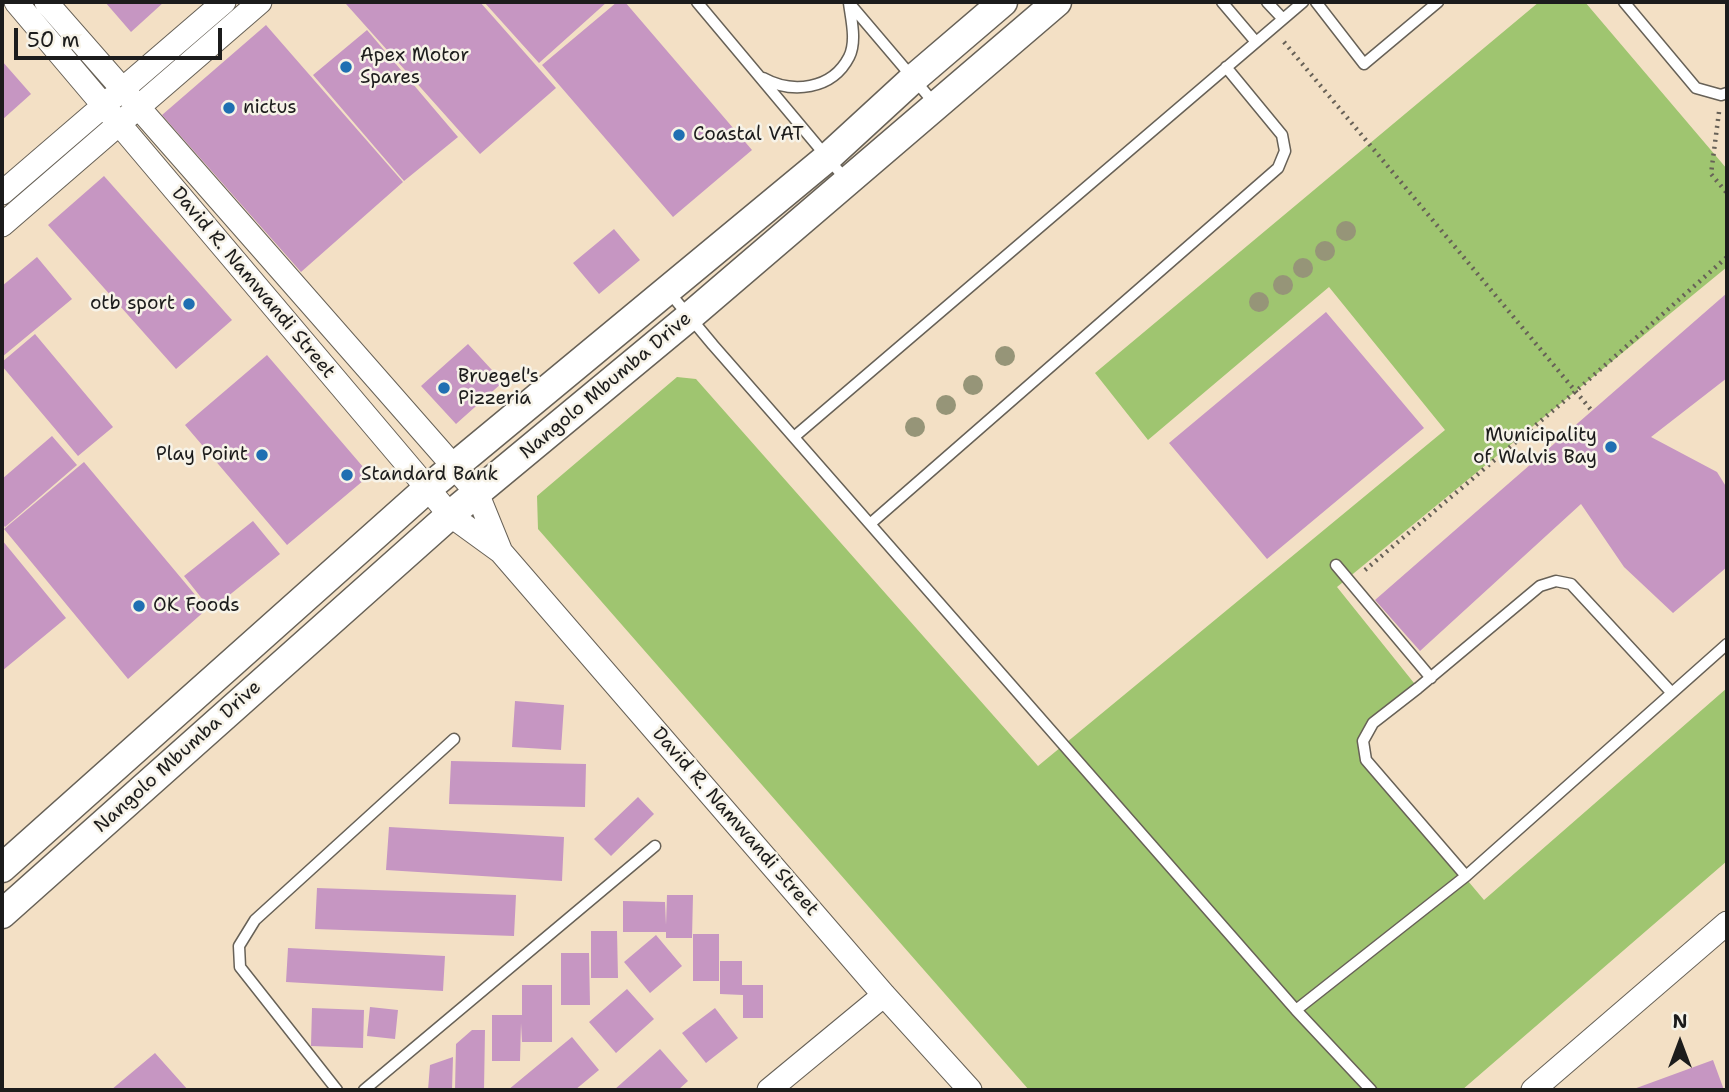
<!DOCTYPE html>
<style>
body{margin:0}
#map{position:relative;width:1729px;height:1092px;overflow:hidden;background:#f3e0c5;font-family:"Shantell Sans",sans-serif}
canvas{display:block}
.frame{position:absolute;inset:0;border:4px solid #1c1c1c;pointer-events:none}
.north{position:absolute;left:1645px;top:1008px;width:70px;height:70px;-webkit-text-stroke:5px #f7f3e8;paint-order:stroke;rotate:0deg;font-size:19px;font-weight:700;line-height:28px;text-align:center;color:#1c1c1c}
.north::after{content:'';display:block;margin:auto;width:24px;height:32px;background:#1c1c1c;clip-path:polygon(50% 0,100% 100%,50% 72%,0 100%)}
.scale{position:absolute;left:14px;top:28px;width:208px;height:32px;box-sizing:border-box;border:4px solid #1c1c1c;border-top:0;padding-left:9px;font-size:21px;line-height:24px;white-space:nowrap;color:#1c1c1c;-webkit-text-stroke:5px #f7f3e8;paint-order:stroke}
</style>
<div id="map">
<canvas width="1729" height="1092"></canvas>
<div class="frame"></div>
<div class="north">N</div>
<div class="scale">50 m</div>
</div>
<script>
const ctx = document.querySelector('canvas').getContext('2d');
ctx.lineJoin = 'round';
function paint(path, color) { ctx.fillStyle = color; ctx.fill(path, 'evenodd'); }
function stroke(path, color, width, dash) { ctx.strokeStyle = color; ctx.lineWidth = width; ctx.lineCap = dash ? 'butt' : 'round'; ctx.setLineDash(dash || []); ctx.stroke(path); }
function drawText(font, color, halo, rows, align = 'center') {
  ctx.font = font + ' "Shantell Sans",sans-serif'; ctx.lineWidth = 5; ctx.setLineDash([]); ctx.textBaseline = 'middle'; ctx.strokeStyle = halo; ctx.fillStyle = color; for (const [text, x, y, turn = 0] of rows) {
    ctx.save(); ctx.translate(x, y); ctx.rotate((+turn || 0) * Math.PI / 180); ctx.textAlign = isNaN(turn) ? turn : align; if (halo) ctx.strokeText(text, 0, 0); ctx.fillText(text, 0, 0); ctx.restore();
  }
}
paint(new Path2D(`
 M1539,2H1585L1727,169V267L1337,587L1418,688L1373,723L1363,741L1366,760L1484,900L1727,688V861L1462,1090H1029L538,529L537,496L677,377L696,379L1038,766L1445,430L1329,287L1148,440L1095,373Z`), '#9fc570');
paint(new Path2D(`
 M105,2H164L131,32Z
 M349,2H480L556,88L480,154L346,4Z
 M484,2H607L539,63Z
 M617,2H625L752,150L673,217L542,65Z
 M266,25L403,182L301,272L162,115Z
 M367,30L458,137L404,181L313,75Z
 M2,61L31,94L2,120Z
 M104,176L232,320L176,369L48,225Z
 M614,229L640,260L599,294L573,263Z
 M37,257L72,299L2,357V286Z
 M1727,293V378L1651,437L1717,472L1727,488V567L1673,613L1624,567L1581,504L1420,651L1375,600Z
 M1326,312L1424,428L1267,559L1169,443Z
 M35,334L113,427L78,456L2,366V362Z
 M468,344L503,382L456,424L421,386Z
 M267,355L370,475L287,545L185,425Z
 M52,436L77,465L5,527L2,523V479Z
 M84,462L207,609L128,679L4,529Z
 M253,521L280,554L211,610L184,576Z
 M2,540L66,618L2,671Z
 M515,701L564,705L561,750L512,747Z
 M451,761L586,764L585,807L449,804Z
 M638,797L654,814L611,856L594,839Z
 M389,827L564,837L562,881L386,870Z
 M317,888L516,895L514,936L315,929Z
 M667,895H693L692,938H666V932H623V901L665,902L666,925Z
 M591,931H617L618,978H591Z
 M693,934H719V981H693Z
 M656,935L682,966L650,993L624,962Z
 M288,948L445,956L443,991L286,982Z
 M561,953H589L590,1005H561Z
 M720,961H742V985H763V1018H743V995L720,994Z
 M522,985H552V1042H522L521,1023L520,1061H492V1015H522Z
 M627,989L654,1019L616,1053L589,1022Z
 M370,1007L398,1010L395,1039L367,1036Z
 M312,1008L364,1010L363,1048L311,1046Z
 M715,1008L738,1038L706,1063L682,1033Z
 M472,1030H485L484,1090H455L456,1044Z
 M572,1037L599,1070L575,1090H508Z
 M660,1049L688,1081L678,1090H614Z
 M155,1053L188,1090H111Z
 M453,1057L452,1090H428L430,1065Z
 M1713,1060L1724,1090H1631Z`), '#c696c2');
const service = new Path2D(`
 M697,2L847,181
 M1222,2L1256,42
 M1267,2L1283,19
 M1316,2L1364,64L1438,2
 M1624,2L1696,88L1721,95L1727,93
 M850,4L935,104
 M763,78C792,94 832,90 849,57C857,41 851,19 849,3
 M668,291L713,345L1296,1010L1371,1090
 M794,437L1303,2
 M870,524L1278,168L1285,151L1282,135L1226,67
 M1336,565L1431,678
 M1466,876L1366,760L1363,741L1373,723L1418,688L1540,586L1556,581L1571,584L1671,692
 M1296,1010L1466,876L1727,644
 M337,1090L240,967L239,946L255,920L454,739
 M364,1090L655,846`);
const minor = new Path2D(`
 M16,2L450,515L501,552L884,995L970,1090
 M46,2L477,493L501,552
 M2,193L224,2
 M2,225L260,2
 M769,1090L884,995
 M1533,1090L1727,923`);
const tertiary = new Path2D(`
 M2,868L427,489L827,158L913,79L1003,2
 M2,914L450,515L689,317L1057,2`);
stroke(service, '#676157', 13);
stroke(minor, '#676157', 25);
stroke(tertiary, '#676157', 31);
stroke(new Path2D(`
 M1284,42L1592,411
 M1719,112L1711,174L1727,193
 M1365,570L1576,391L1727,257`), '#676157', 4.5, [2, 5]);
stroke(service, '#fff', 10);
stroke(minor, '#fff', 23);
stroke(tertiary, '#fff', 28);
ctx.fillStyle = '#969578';
for (const [x, y] of [
 [1346,231],
 [1325,251],
 [1303,268],
 [1283,285],
 [1259,302],
 [1005,356],
 [973,385],
 [946,405],
 [915,427]
]) { ctx.beginPath(); ctx.arc(x, y, 10, 0, 2 * Math.PI); ctx.fill(); }
for (const [x, y, r, color] of [
 [346,67,7,"#1f6fb2"],
 [229,108,7,"#1f6fb2"],
 [679,135,7,"#1f6fb2"],
 [189,304,7,"#1f6fb2"],
 [444,388,7,"#1f6fb2"],
 [1611,447,7,"#1f6fb2"],
 [262,455,7,"#1f6fb2"],
 [347,475,7,"#1f6fb2"],
 [139,606,7,"#1f6fb2"]
]) { const dot = new Path2D(); dot.arc(x, y, r, 0, 2 * Math.PI); ctx.fillStyle = color; ctx.fill(dot); stroke(dot, '#f7f3e8', 2.5); }
drawText('19px', '#1c1c1c', '#f7f3e8', [
 ["Apex Motor",360,56],
 ["Spares",360,78],
 ["nictus",243,108],
 ["Coastal VAT",693,135],
 ["otb sport",175,304,"right"],
 ["Bruegel's",458,377],
 ["Pizzeria",458,399],
 ["Municipality",1597,436,"right"],
 ["of Walvis Bay",1597,458,"right"],
 ["Play Point",248,455,"right"],
 ["Standard Bank",361,475],
 ["OK Foods",153,606]
], 'left');
drawText('19px', '#1c1c1c', '#f7f3e8', [
 ["David R. Namwandi Street",253,283,50],
 ["Nangolo Mbumba Drive",606,386,-40],
 ["Nangolo Mbumba Drive",178,757,-42],
 ["David R. Namwandi Street",735,822,49]
]);
</script>
